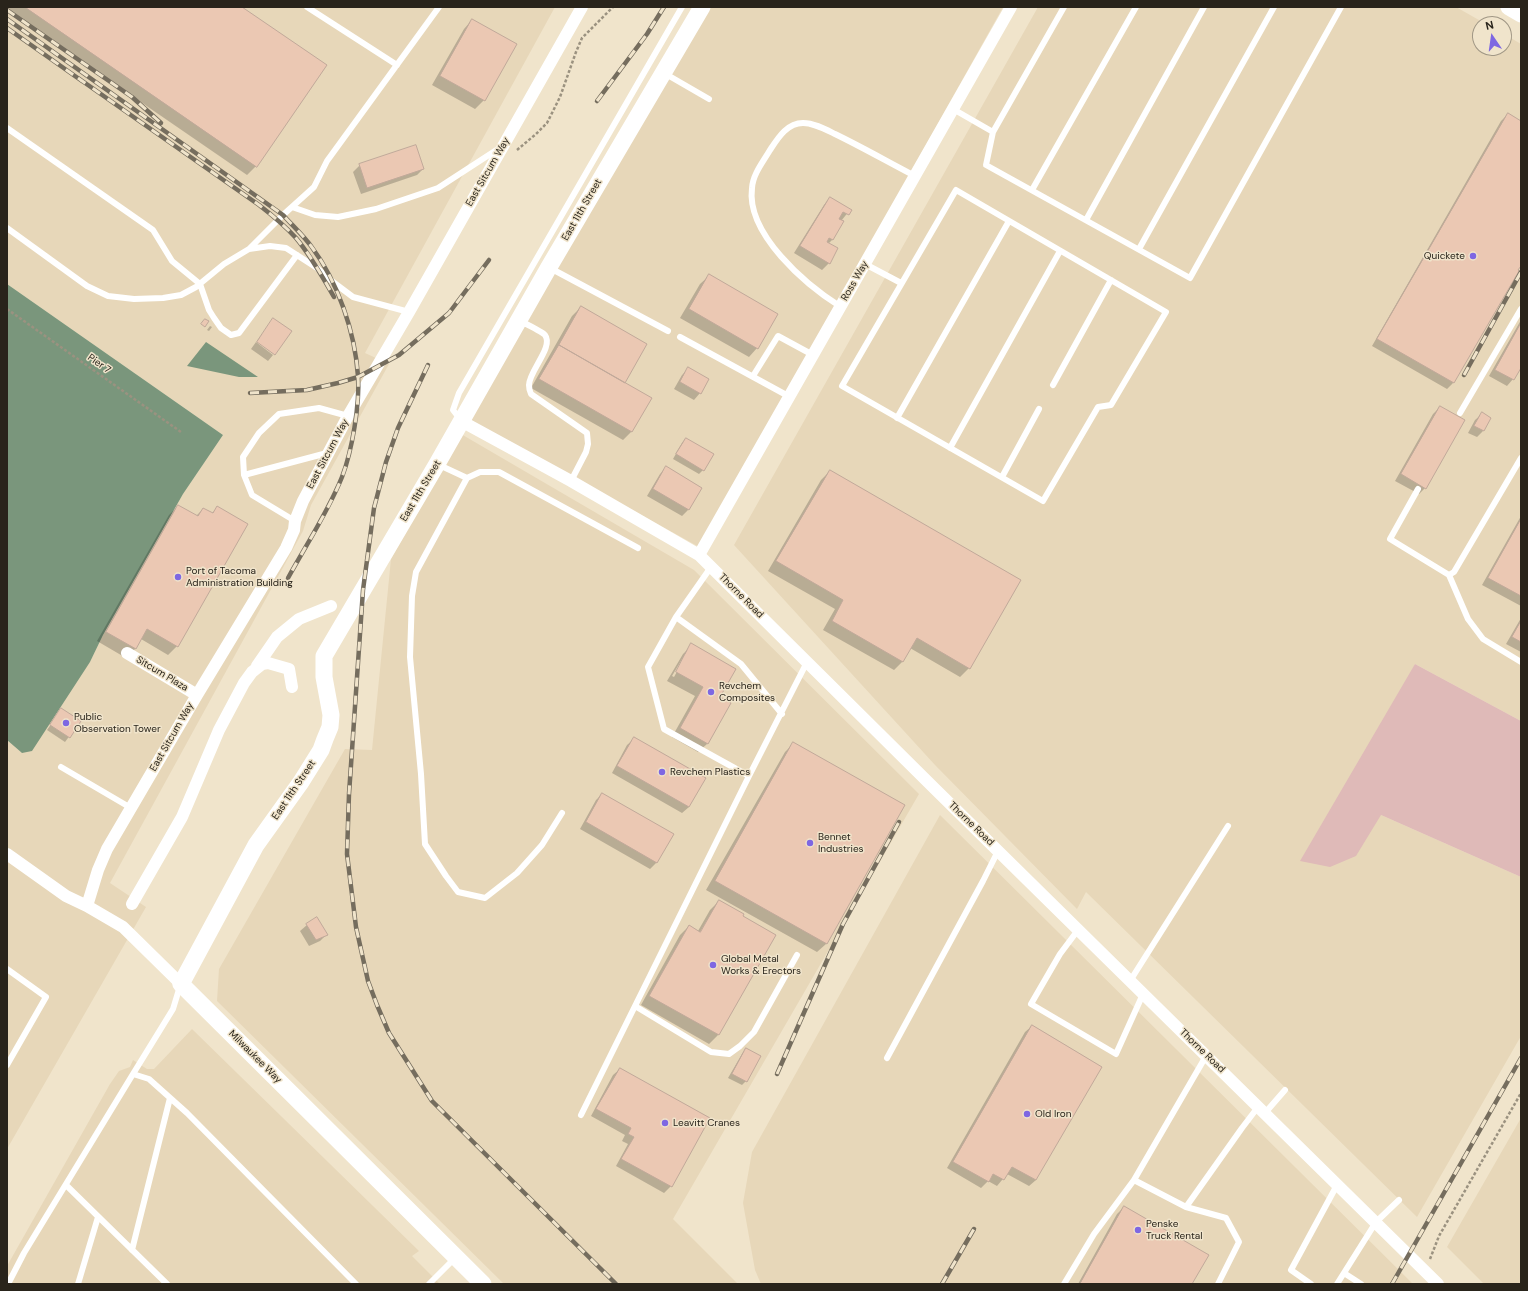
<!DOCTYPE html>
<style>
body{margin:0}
#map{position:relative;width:1528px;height:1291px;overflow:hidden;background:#f0e4cb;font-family:"DM Sans",sans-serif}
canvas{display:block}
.frame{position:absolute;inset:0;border:8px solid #29241b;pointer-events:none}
.north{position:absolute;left:1472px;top:16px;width:40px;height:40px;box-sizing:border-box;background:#f0e4cb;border:1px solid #a09785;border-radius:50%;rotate:347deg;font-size:11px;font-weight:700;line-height:16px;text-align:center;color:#29241b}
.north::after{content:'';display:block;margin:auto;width:14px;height:18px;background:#7e67e2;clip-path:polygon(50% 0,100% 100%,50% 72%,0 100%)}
</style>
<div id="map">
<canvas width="1528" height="1291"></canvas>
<div class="frame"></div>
<div class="north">N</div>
</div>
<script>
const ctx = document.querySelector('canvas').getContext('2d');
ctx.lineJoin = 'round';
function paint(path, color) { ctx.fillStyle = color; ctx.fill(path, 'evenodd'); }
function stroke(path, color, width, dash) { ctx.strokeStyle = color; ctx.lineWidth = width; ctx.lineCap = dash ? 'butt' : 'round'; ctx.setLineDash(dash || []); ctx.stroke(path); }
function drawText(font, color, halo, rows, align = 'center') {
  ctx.font = font + ' "DM Sans",sans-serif'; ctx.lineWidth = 3; ctx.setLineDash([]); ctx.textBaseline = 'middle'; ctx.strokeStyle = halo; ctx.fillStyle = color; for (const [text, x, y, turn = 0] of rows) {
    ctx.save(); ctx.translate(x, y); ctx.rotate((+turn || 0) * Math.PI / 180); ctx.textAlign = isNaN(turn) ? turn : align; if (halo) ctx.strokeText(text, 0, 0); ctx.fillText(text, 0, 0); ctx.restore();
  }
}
paint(new Path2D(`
 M7,7H555L365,353L389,364L311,505L303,531L110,883L146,907L7,1149V740L22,753L90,662L103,635L183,494L223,435L7,284Z
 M699,7H1003L701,548L469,420Z
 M1038,7H1456L1486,24H1480V48H1504V34L1521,44V721L1415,664L1381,815L1521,877V1036L1417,1217L1086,892L1077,909L935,765L734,545Z
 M461,434L694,570L919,794L673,1219L738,1284H504L217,1001L219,969L345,749L372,750L391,559Z
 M940,815L1413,1284H761L755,1270L743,1203L752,1152Z
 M192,1029L419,1251L412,1256L440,1284H7V1266L110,1084L119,1071L130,1067L133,1060L147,1069H154Z
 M1521,1118V1284H1484L1447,1247Z`), '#e7d7b9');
paint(new Path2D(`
 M1415,664L1521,721V877L1381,815L1356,856L1330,867L1300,861Z`), '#dfbab8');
paint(new Path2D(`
 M7,284L223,435L183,494L103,635L90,662L32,751L22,753L7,740Z
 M206,342L258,377H239L187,366Z`), '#7a967c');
paint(new Path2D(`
 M7,7H241L326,66L256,166L247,175L7,10Z
 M472,20L484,100L475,109L432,85L464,29Z
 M1508,114L1521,122V265L1453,383L1447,389L1372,346L1501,121Z
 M360,165L423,169L417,175L361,194L353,172Z
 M830,198L850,210L841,221L833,239L828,244L829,263L822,270L794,253L824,205Z
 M709,276L757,348L749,357L680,318L700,284Z
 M581,307L624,383L632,431L623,440L531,388L572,316Z
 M274,320L275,353L257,341Z
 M1521,320V366L1513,379L1507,386L1489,376Z
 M210,326L212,327L209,331L207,330Z
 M256,342L273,355L268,361L251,349Z
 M689,368L700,393L694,400L674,389L682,375Z
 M1440,407L1425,488L1419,494L1395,481L1433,414Z
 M1482,414L1490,418L1483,431L1477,437L1468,433L1475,420Z
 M686,439L703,470L699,474L673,459L682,443Z
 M667,467L701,488L688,510L682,516L647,496L660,474Z
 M830,471L969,668L960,677L910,648L903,661L894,670L823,630L835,609L768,571L821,480Z
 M178,506L196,516L203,509L211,514L217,508L177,646L168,655L141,639L135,649L126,658L97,641L169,515Z
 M1521,516V606L1482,585Z
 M1521,618V652L1506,644Z
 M692,645L718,697L707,744L698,752L672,737L695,696L667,681L683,654ZM685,654H687L674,677L672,676Z
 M61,710L80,722L65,742L47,730Z
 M634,739L689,807L682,813L612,773L627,745Z
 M793,744L904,806L826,944L817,952L706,890L785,752Z
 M602,794L657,862L650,869L580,829L596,800Z
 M719,901L742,916L775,935L718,1035L709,1044L641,1005L680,935L689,926L698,931L710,910Z
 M307,925L326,935L320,941L309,946L300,931Z
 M1032,1026L1036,1180L1029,1186L1007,1174L997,1186L988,1181L981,1188L947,1168L1025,1032Z
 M746,1049V1081L742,1085L728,1078L742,1054Z
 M620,1069L709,1118L671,1186L664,1193L616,1166L628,1144L622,1141L625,1135L591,1116L613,1075Z
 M1124,1207L1191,1284H1078L1117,1214Z`), '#0003');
const building = new Path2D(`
 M25,7H242L327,65L257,167Z
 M472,19L517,44L485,101L440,76Z
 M1508,113L1521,121V266L1518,270L1519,271L1454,383L1377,339Z
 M416,145L424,169L367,188L359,164Z
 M830,197L852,210L849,215L843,212L839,219L844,221L833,240L829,238L827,242L838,248L830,264L800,246Z
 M709,274L778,314L758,349L689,309Z
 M581,306L647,344L625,383L559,345Z
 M273,318L292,331L275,355L257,342Z
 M205,319L209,321L205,327L201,324Z
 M1521,323V368L1514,380L1495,370Z
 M559,345L652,398L632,432L539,379Z
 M688,367L709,379L701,394L680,382Z
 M1440,406L1465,420L1426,489L1401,474Z
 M1482,412L1491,418L1484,431L1474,426Z
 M686,438L714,454L704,471L676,454Z
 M666,466L702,488L689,510L653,489Z
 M830,470L1021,580L970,669L917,638L903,662L832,621L843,600L776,561Z
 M178,505L198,516L203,508L213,513L217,506L248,524L178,647L147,629L136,649L106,632Z
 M1521,519V596L1488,578Z
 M1521,621V642L1512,637Z
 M691,643L736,669L720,697L731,703L708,744L680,728L703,687L676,672Z
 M61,708L81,721L70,738L50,725Z
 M634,737L706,778L689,807L617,766Z
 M793,742L905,805L827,944L715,881Z
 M602,793L674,834L657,863L586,822Z
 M719,900L744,914L743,916L776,935L719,1035L649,996L689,925L700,932Z
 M317,917L328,935L316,940L306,924Z
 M1032,1025L1102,1067L1036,1180L1012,1167L1004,1180L993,1174L989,1182L953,1162Z
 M746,1048L761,1056L747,1082L732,1074Z
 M620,1068L710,1118L672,1187L621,1159L634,1137L628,1134L631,1128L596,1109Z
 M1124,1206L1209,1255L1192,1284H1080Z`);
paint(building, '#ebc8b3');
stroke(building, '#c1a99a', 1);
stroke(new Path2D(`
 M517,150L536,134L547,123L560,97L576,52L582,38L613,7
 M7,309L181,432
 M1430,1259L1439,1236L1521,1093`), '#9b9280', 2.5, [3, 2]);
stroke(new Path2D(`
 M307,7L397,65
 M1064,7L993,132L986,165L1190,278L1341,7
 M664,73L709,99
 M953,109L993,132
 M7,128L153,230L172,261L200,284L209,310L214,318L221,328L231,335L239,333L297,255
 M956,190L1166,312L1111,405L1098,407L1043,501L842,386Z
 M1032,190L1136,7
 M292,207L315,215L338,217L376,209L438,188L498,149
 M1086,220L1204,7
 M7,228L87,286L108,296L134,299L163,298L181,295L196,287L224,264L249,249L270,246L286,248L317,268L333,282L353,297L409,312
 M249,249L283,215L314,187L327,161L439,7
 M1139,249L1274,7
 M865,264L901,283
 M550,268L668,331
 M841,307C806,285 746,234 752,188C753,174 763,162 770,150C778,138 787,123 803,123C814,123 825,129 835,134C862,147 888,162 915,176
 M520,321C526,324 541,331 545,335C554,347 529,371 529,385C529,388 530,392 531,394L587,433L588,444L586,452L571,481
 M680,337L790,397
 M753,376L778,336L813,355
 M1053,385L1111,280
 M1460,413L1521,309
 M897,418L1009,221
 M460,419L453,410L459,393L682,7
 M950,448L1060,251
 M437,464L467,478L416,572L412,596L410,657L421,774L425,844L446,876L458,892L485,898L517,873L542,845L562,813
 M244,475L327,453
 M1002,477L1039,409
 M467,478L480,472H499L638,548
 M1418,489L1390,539L1449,575L1468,619L1483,639L1521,662
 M295,521L252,495L244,475L243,457L259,433L279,414L319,408L348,416
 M1449,575L1454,572L1521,458
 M676,617L711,567
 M61,767L131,808
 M749,776L664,729L648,667L676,617L741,664L782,714
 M1078,930L1060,954L1031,1004L1116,1054L1143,994
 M7,969L46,997L7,1065
 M1130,981L1228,826
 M635,1006L711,1052L729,1054L740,1046L754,1032L797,955
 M887,1058L983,881L998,851
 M133,1074L173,1009L180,986
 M1265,1113L1285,1090
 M581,1115L749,776L807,662
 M1134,1180L1186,1207L1226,1218L1239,1242L1218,1284
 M66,1185L167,1284
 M1186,1207L1242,1128L1258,1107
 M132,1250L170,1098
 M1344,1273L1361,1284
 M8,1284L24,1253L133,1074L149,1079L187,1113L356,1284
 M78,1284L98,1217
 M429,1284L455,1258
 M1064,1284L1094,1234L1134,1180L1206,1056
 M1311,1284L1291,1270L1337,1185
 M1337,1284L1376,1222L1399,1200`), '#fff', 6);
stroke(new Path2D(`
 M461,421L571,481L699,555L935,789L1438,1284
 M699,555L1011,7
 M127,653L197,695
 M257,666L277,637L299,619L331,606
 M7,854L66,896L87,906L123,927L181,984
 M132,904L182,817L219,730L244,683L252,672L262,664L268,663L289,669L292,687
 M87,906L98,870L107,849L197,695L286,548L294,530L295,521L303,501L348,416L409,312L582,7`), '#fff', 12);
stroke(new Path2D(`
 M1509,7L1521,14
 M483,1284L181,984L256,845L301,782L321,750L325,739L330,727L331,715L324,677V656L437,464L549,267L702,7`), '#fff', 17);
const rail = new Path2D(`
 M7,10L132,97L161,123
 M7,19L283,215C292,225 303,235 311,246C338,282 355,332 358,376C360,404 352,451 342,477C328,512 306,545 288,578
 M7,28L82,81
 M78,78L259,205C272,215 285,226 296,238C311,256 322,276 334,297
 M597,101L647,34L664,7
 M428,365L398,428L386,462L374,508L363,590L349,794L347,854L356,927L368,981L377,1005L389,1033L432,1101L616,1284
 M1464,375L1521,272
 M250,393L307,390L338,383L358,377L399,355L449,313L489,260
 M777,1074L843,924L899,822
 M942,1284L974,1229
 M1392,1284L1521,1058`);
stroke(rail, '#756d5e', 4.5);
stroke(rail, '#f0e4cb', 3, [9]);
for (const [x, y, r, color] of [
 [1473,256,4,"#7e67e2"],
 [178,577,4,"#7e67e2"],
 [711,692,4,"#7e67e2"],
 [66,723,4,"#7e67e2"],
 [662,772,4,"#7e67e2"],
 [810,843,4,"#7e67e2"],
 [713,965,4,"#7e67e2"],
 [1027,1114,4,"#7e67e2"],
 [665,1123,4,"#7e67e2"],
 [1138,1230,4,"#7e67e2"]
]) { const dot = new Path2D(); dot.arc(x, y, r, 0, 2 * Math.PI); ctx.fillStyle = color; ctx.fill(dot); stroke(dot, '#f0e4cb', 1.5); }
drawText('10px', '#29241b', '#f0e4cb', [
 ["East Sitcum Way",488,172,-60],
 ["East 11th Street",582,210,-60],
 ["Ross Way",855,281,-60],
 ["Pier 7",99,364,35],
 ["East Sitcum Way",328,454,-62],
 ["East 11th Street",421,491,-59],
 ["Thorne Road",741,596,45],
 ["Sitcum Plaza",162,674,31],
 ["East Sitcum Way",172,737,-60],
 ["East 11th Street",294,790,-56],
 ["Thorne Road",971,824,44],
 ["Thorne Road",1202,1051,44],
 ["Milwaukee Way",255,1057,45]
]);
drawText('10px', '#29241b', '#f0e4cb', [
 ["Quickete",1465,256,"right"],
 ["Port of Tacoma",186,571],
 ["Administration Building",186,583],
 ["Revchem",719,686],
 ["Composites",719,698],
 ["Public",74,717],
 ["Observation Tower",74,729],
 ["Revchem Plastics",670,772],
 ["Bennet",818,837],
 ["Industries",818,849],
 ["Global Metal",721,959],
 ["Works & Erectors",721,971],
 ["Old Iron",1035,1114],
 ["Leavitt Cranes",673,1123],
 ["Penske",1146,1224],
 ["Truck Rental",1146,1236]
], 'left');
</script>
